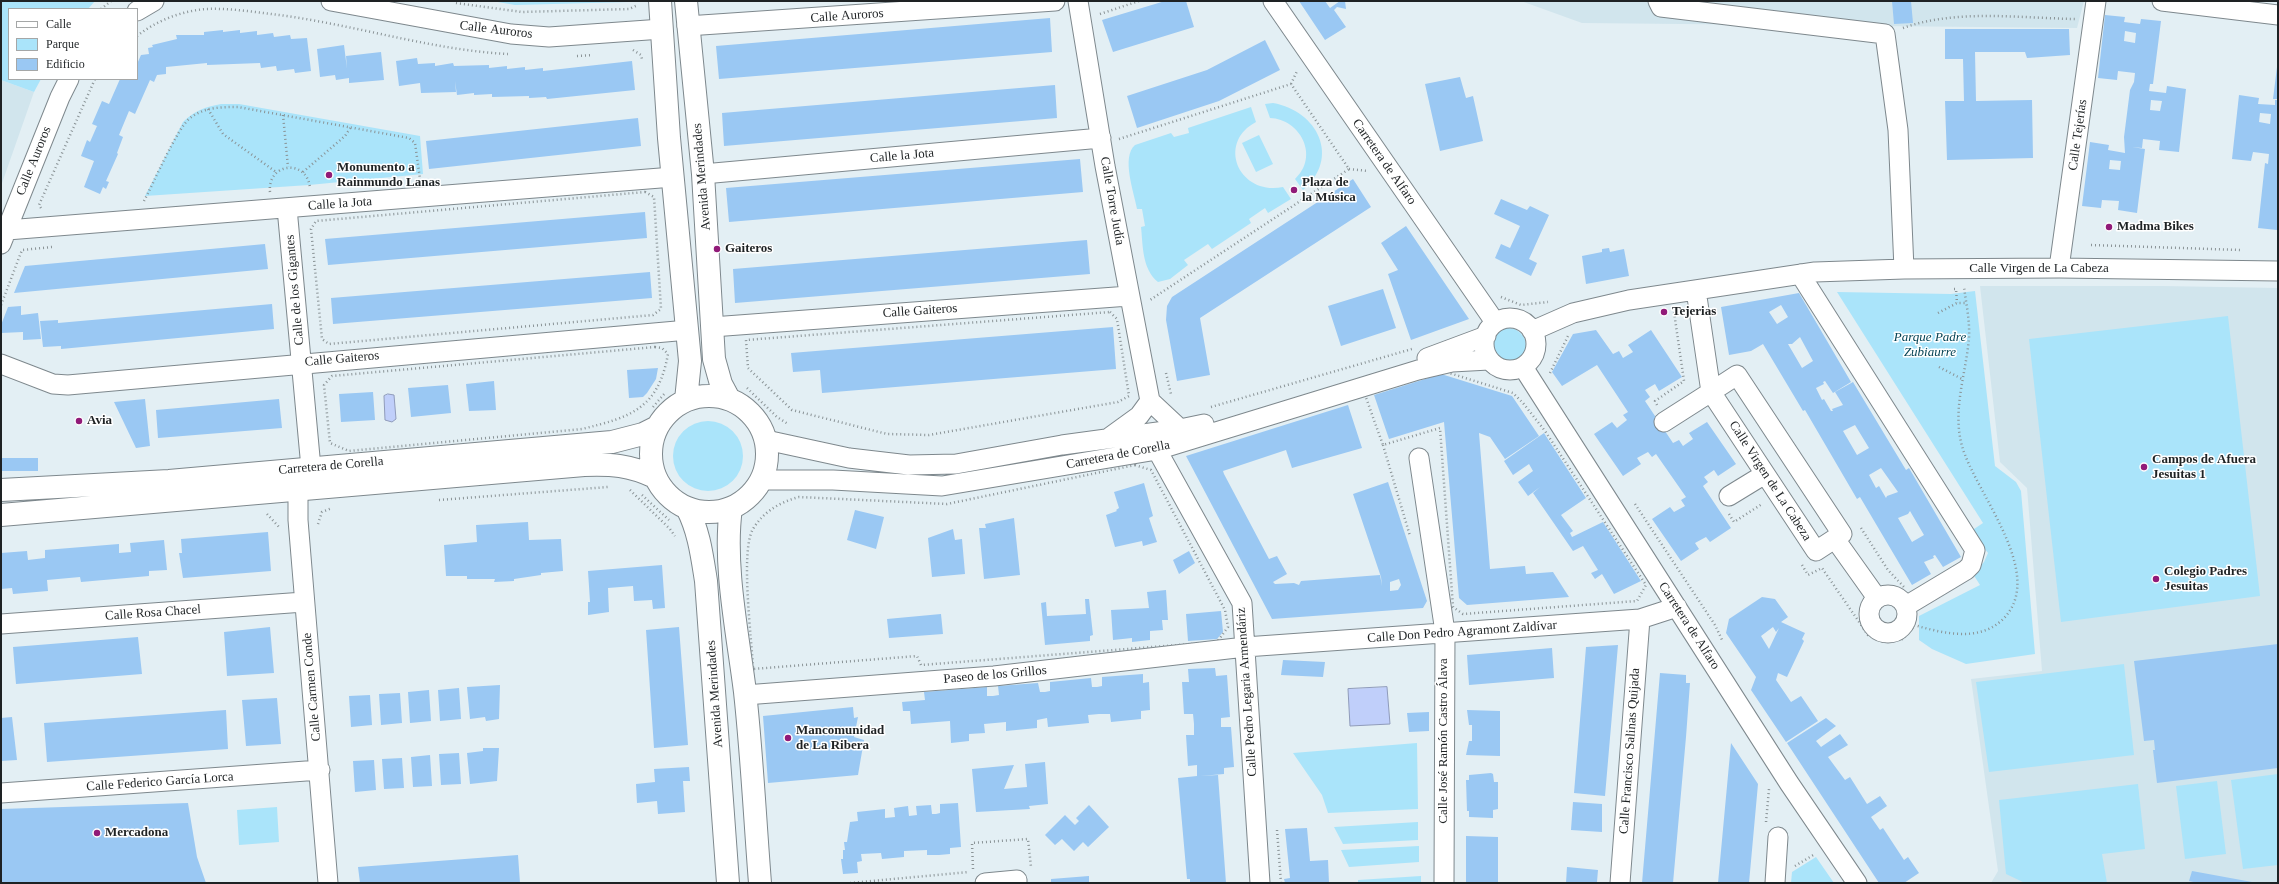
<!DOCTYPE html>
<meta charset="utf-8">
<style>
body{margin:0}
#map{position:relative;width:2279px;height:884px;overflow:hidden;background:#e3eff4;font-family:"Times New Roman",serif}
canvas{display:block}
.frame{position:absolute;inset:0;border:2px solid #1e2224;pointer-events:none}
.legend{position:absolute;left:8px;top:8px;width:130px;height:72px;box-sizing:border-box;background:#fff;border:1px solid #a5a7a7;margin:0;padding:5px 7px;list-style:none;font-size:12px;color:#1e2224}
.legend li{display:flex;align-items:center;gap:8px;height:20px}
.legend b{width:20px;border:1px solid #a5a7a7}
</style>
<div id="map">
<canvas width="2279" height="884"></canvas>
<div class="frame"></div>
<ul class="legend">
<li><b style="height:5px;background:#fff"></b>Calle</li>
<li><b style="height:11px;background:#aae4fa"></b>Parque</li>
<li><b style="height:11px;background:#9ac8f3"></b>Edificio</li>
</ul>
</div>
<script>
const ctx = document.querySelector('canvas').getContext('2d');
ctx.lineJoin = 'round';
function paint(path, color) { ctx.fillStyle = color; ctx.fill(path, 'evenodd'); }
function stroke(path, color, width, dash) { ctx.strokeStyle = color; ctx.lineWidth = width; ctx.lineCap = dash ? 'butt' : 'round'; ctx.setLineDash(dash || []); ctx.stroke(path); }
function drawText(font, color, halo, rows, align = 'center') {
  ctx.font = font + ' "Times New Roman",serif'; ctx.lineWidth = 3; ctx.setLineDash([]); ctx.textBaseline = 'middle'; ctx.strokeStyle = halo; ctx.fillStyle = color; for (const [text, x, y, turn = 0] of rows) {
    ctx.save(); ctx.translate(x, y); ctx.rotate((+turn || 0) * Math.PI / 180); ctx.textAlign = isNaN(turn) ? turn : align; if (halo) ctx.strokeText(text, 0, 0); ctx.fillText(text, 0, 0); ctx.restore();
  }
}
paint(new Path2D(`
 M1521,1H2084L2077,28L1582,23Z
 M1,80L34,92L1,186Z
 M1980,286H2163L2278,288V883H1991L1998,871L1971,679L2042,671L2027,488L2000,462Z`), '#d1e5ed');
paint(new Path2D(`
 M1,1H95L88,9H9V79H41L34,92L1,80Z
 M492,1H629V2L515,5Z
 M1273,103C1318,111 1341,158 1303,190L1295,179C1320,156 1300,119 1270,118L1265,104Z
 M221,104H239L420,136L423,174L309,185L145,196L183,122C194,111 205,107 221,104Z
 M1251,107L1256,122C1216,143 1239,196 1283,187L1291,199L1268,213L1265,208L1249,219L1251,223L1212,249L1208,244L1184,260L1188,265L1170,279L1158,282C1142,269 1143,246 1141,227L1145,226L1142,209H1137C1134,192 1121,157 1135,145L1171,133L1174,137L1189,133L1188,128Z
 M1259,135L1273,164L1256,172L1242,143Z
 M1975,291L1995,466L2016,482L2021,491L2035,654L1966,664L1932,649L1919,640V616L1980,585L1973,574L1984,562L1988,553L1971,531L1983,523L1837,292L1951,294Z
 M2228,316L2260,596L2061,622L2029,339Z
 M1490 346a18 18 0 1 1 36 0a18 18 0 1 1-36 0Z
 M673 456a35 35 0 1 1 70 0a35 35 0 1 1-70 0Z
 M2124,664L2134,755L1989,772L1976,682Z
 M1417,743L1418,809L1328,813L1322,795L1293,753Z
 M2278,774V865L2243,869L2231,780Z
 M2217,781L2226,854L2185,859L2176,786Z
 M2138,784L2145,849L2102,854L2107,883H2025L2006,874L1999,800Z
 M277,807L279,842L239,845L237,810Z
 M1418,822V840L1343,844L1334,827Z
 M1419,846V862L1349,867L1341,850Z
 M1816,857L1834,883H1791L1792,872Z
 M1421,876V883H1358V880Z`), '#aae4fa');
const water = new Path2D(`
 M388,394L394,395L396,419L392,422L385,420L384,396Z
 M1387,687L1390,724L1350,726L1348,689Z`);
paint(water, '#c0cffa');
stroke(water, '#8f9bba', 1);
paint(new Path2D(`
 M1165,1H1186L1194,27L1113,52L1102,20Z
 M1299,1H1325L1330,8L1340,1H1345L1346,9L1337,7L1334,10L1346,27L1325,40Z
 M1892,1H1911L1913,23L1894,24Z
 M2105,15L2125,17L2124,22L2140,24L2141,19L2161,21L2153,84H2150L2149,91L2166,93L2167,86L2186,89L2179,152L2159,150L2160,141L2143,139L2142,148L2132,147L2145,149L2137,213L2118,210L2119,201L2102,200L2101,208L2082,206L2090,142L2109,145L2108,150L2125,153L2124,137L2130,90L2134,82L2135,73L2118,71L2117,80L2098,78ZM2125,31L2136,33L2135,43L2124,41ZM2151,100L2162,101L2160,111L2150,110ZM2110,160L2121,161L2120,170L2109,169Z
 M1050,18L1052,52L719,79L716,46Z
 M1945,29H2069L2070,55L2027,58L2025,52H1975L1976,101L2032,100L2033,158L1947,160L1945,101H1964L1963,59H1945Z
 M223,30V32L240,30V33L257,31V35L273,33L274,37L290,35L291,39L307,38L311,71L295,73L294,69L277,71L276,66L261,68L260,63L207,65V63L166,67V74L157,75L154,82L150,80L135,114L129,111L119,135L123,137L117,153L118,154L106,181L109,182L106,189L103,187L100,194L84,187L94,161L81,156L87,140L90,142L97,126L112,132L92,124L102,101L109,104L120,79H137V64L141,55L149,54L148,48L153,47L152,45L177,39L176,35H204V32Z
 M1265,40L1280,70L1219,101L1137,128L1127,96L1207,70Z
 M344,45L347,69L346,56L381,52L384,80L349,83V78L336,80L335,75L320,77L317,49Z
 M417,58L418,64L435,63V66L453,63L454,66L489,65V68L507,66V69L525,67V70L543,68V71L632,61L635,90L547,99L546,97L529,98V96L492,97V94L474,95V93L457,95L455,81L456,92L421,93L420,83L399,86L396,61Z
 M2277,67H2278V99H2273Z
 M1460,77L1466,98L1473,96L1483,141L1440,151L1425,84Z
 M1055,85L1057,118L724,146L722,113Z
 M2239,95L2259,98L2258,104L2275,105V100H2278L2277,230L2258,228L2265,163L2268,164L2269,154L2253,152L2251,161L2232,159ZM2260,113L2271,114L2270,124L2259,122Z
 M638,118L641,146L429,169L426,141Z
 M1080,159L1083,192L729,222L726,188Z
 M1353,179L1371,207L1200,318L1210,375L1177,381L1166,320L1167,306L1172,297Z
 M1501,199L1527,210L1530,206L1549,215L1529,259L1537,263L1531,276L1495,258L1501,244L1510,248L1520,226L1494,214Z
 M645,212L647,238L328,265L325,239Z
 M1406,226L1469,319L1411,340L1388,274L1398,270L1381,243Z
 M1087,240L1090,274L735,303L733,269Z
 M265,244L268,269L14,293L25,266Z
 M1609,248L1610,252L1624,249L1629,276L1586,284L1582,256L1602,252V249Z
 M650,272L652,298L333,324L331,298Z
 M1383,289L1396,328L1341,346L1328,306Z
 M1799,293L1851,382L1833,393L1825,381L1823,382L1824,384L1816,388L1815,386L1822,400L1824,399L1831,411H1833L1832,409L1843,405L1835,392L1853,382L1906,470L1909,468L1961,557L1943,567L1935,555L1933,556L1934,558L1924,562L1931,574L1912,585L1860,497L1857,499L1805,410L1803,411L1763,344L1751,351L1729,355L1721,307ZM1781,305L1788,317L1777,324L1769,312ZM1800,337L1813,361L1802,368L1788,344H1792ZM1855,425L1869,448L1857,455L1843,431ZM1881,468L1898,492L1887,496L1886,498L1879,486L1876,488L1869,475ZM1910,511L1924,535L1912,542L1898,518L1908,514Z
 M272,304L274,329L61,349V346L43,347L40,321L58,320V323Z
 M21,306V315L38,313L41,339L23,340V332L1,333V325L8,307Z
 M1113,327L1116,369L822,393L820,370L793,372L791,353Z
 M1596,330L1613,354L1619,351L1623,358L1633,352L1628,345L1651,330L1682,377L1659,391L1655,384L1645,390L1650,397L1645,401L1673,443L1679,440L1683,446L1693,439L1689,433L1707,422L1736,464L1718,476L1714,470L1704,477L1708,482L1703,486L1731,528L1710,542L1706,537L1695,543L1699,549L1681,561L1652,519L1670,507L1674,512L1685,506L1681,500L1686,497L1656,454L1652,457L1648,452L1637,458L1641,464L1623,476L1594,434L1612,422L1617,428L1627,420L1623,415L1628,412L1597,365L1562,386L1552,372L1573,334Z
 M658,368L656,379L647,393L643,397L629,398L627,370Z
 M1441,374L1512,396L1539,436L1505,459L1490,437L1479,433L1490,569L1525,566L1526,574L1553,572L1569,597L1467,605L1459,598L1444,422L1389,439L1374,395Z
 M494,381L496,410L469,411L466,384Z
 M448,385L451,413L411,417L408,388Z
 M373,392L375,420L341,422L339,394Z
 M145,399L150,446L136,448L114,402Z
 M279,399L282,428L158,438L156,410Z
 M1348,405L1362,448L1292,468L1286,450L1223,471L1224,474L1269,559L1277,556L1287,574L1273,582L1275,584L1294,583L1299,585L1301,581L1380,575L1382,586L1381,577L1353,494L1388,482L1427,601L1423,608L1272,619L1186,456ZM1399,579L1401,585L1398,590L1390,591V582Z
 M1544,433L1586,498L1561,515L1573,531L1570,533L1572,537L1603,522L1641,581L1614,594L1602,574L1595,579L1591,573L1598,570L1583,546L1573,551L1533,493L1540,487L1528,496L1518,482L1533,471L1529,464L1513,475L1504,461Z
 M1,458H38V471H1Z
 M1144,483L1153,516L1149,518L1157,542L1143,546L1142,541L1115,547L1106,515L1117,511L1116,510L1119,508L1114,492Z
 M855,510L884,517L876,549L847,540Z
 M1014,518L1020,575L984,579L979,528H986L985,524Z
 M528,522L529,540L561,539L563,571L541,573V575L514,579V581L494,582L495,579H467V576H446L444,545L477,542L476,525Z
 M953,529L955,540L962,539L965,574L932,577L928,538Z
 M268,532L271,571L183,578L179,553H182L181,539Z
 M164,540L167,570L149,571V576L81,582L80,577L47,580L48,591L13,594L12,588L1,589V553L27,551L28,560L45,558V550L119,544V553L131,552L130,543Z
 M1189,551L1195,563L1179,574L1173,560Z
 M662,565L665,608L653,609L652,600L634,601L633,586L608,588L609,612L588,615V602H590L588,571Z
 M1166,590L1168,620H1162L1163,630L1150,631V640L1132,642V638L1113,640L1111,610L1149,608L1147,592Z
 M1762,597L1775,599L1788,617L1781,622L1805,633L1802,639L1804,641L1787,677L1778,673L1776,680L1791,702L1801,696L1818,721L1786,742L1751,690L1756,677L1726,633L1729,619ZM1773,627L1776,632L1779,628L1769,649L1761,636Z
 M1085,599H1089L1093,635L1090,636V641L1045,645L1041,603L1046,602L1047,616L1086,614Z
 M1221,611L1223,632L1217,639L1188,641L1186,614Z
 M941,614L943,634L889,638L887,619Z
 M270,627L274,673L227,676L224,632Z
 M679,627L688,745L654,748L646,630Z
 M138,637L142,674L16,684L13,647Z
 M2278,644V768L2157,783L2153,750H2155L2154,740L2144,741L2134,661Z
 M1618,645L1605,796L1574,793L1586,647Z
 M1552,648L1554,678L1469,685L1467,655Z
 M1283,660L1325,662L1323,677L1281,675Z
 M1215,668L1216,676L1227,675L1230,717L1221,718V727H1231L1234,767L1224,768V774L1200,776L1218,775L1226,883H1190V879H1187L1178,778L1197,776V765L1188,766L1186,735H1194V724L1193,714H1184L1182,682H1189L1188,669Z
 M1660,673L1686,675V683H1690L1686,737L1673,883H1642Z
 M1143,674V683L1149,682L1150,710L1141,711V719L1111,722L1110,714H1099L1088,715L1089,723L1048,727L1047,718L1037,720V728L1006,731V722L984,724L985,733L969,734V741L951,743L950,721L911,724L910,711H903L902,702L925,700L924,692L987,687V696H993L999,695L998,686L1038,683L1040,692H1045L1050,691V682L1091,678L1092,687H1097L1102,686V677Z
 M500,685L499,719L486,721L485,717L470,719L467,687Z
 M459,688L461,719L440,721L438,690Z
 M429,690L431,721L410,723L408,692Z
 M400,693L402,723L381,725L379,694Z
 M370,695L372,725L351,727L349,696Z
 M277,698L281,744L246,746L242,700Z
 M853,707L854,718L858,717L854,737L864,740L858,775L768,783L763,716Z
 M226,710L228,749L47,762L44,723Z
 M1467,710L1500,711V756L1466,755L1469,741H1472V725H1469Z
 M1429,712V731L1409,732L1407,713Z
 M12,717L17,760L1,761V718Z
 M1826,718L1836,726L1816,741L1821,747L1840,734L1848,745L1828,757L1845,780L1850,777L1867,804L1880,796L1887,806L1871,817L1880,830L1883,828L1904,860L1908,857L1919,873L1904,883H1879L1787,743Z
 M1731,743L1758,784L1749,883H1718Z
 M483,748H499L497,781L470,784L467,753L483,751Z
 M459,753L461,784L441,785L439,754Z
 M430,755L432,786L413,787L411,757Z
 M402,758L404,788L384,789L382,759Z
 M374,760L376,790L355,792L353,761Z
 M1045,762L1048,804L1029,806L1030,809L976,812L972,769L1014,765L1004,789L1027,787L1025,764Z
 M689,767L690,781H683L685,812L658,814L657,801L637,803L636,784L655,782L654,769Z
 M1491,773L1493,774L1494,782H1498V809L1493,810V818L1469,817V811H1467L1466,780H1469V775Z
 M1573,802L1602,804V832L1571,830Z
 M188,803L197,857L206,883H1V809Z
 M958,803L961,847L950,848V854L939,855H927V850L904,851V857L882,859L881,853L861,854L862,861L857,862L858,873L843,874L841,859H843V850H845L844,842H847L850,822L858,821L857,812L885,809V818L895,817L894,808L908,806L909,816L917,815L916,806L931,805L932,814H936L940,813V804Z
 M1089,805L1109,827L1088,847L1083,842L1074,851L1062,839L1055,845L1045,835L1065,815L1075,825L1079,821L1076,818Z
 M1307,828L1310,861L1328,860L1329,883H1285L1284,879L1290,878L1285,829Z
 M1466,836L1498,837V883H1466Z
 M518,855L520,883H360L358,867Z
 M1567,867L1598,870L1597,882L1566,883Z
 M2192,871L2252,882V883H2198L2189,881Z
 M1089,876V883H1051V879Z`), '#9ac8f3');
const minor = new Path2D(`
 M331,1L511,34L549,37L662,29
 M1078,1L1105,166L1150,401L1180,429
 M1273,1L1495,322
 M1658,1L1661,7L1885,34L1898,130L1904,269
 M2162,1L2278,15
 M137,11L154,1
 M687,26L1055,1
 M703,174L1101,138
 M287,208L311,468
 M7,230L673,177
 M1,244L60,97L69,79
 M2059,268L2096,1
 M1800,274L1975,550L1971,565L1966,570L1906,606
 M1484 344a26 26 0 1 1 52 0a26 26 0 1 1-52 0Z
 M712,327L1129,296
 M1532,331L1573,313L1629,300L1815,272L1904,269L2059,268L2278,271
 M1427,358L1486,336
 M1,364L53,384L68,385L688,330
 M1523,367L1789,783L1857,883
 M1737,375L1842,534L1816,551L1711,392Z
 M1664,422L1711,392L1696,290
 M1110,437L1139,416L1150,401
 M766,440L849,458L909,465L956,464L1062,445L1180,429L1204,424
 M1157,450L1242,603L1260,883
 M1419,458L1445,632L1444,883
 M762,480H833L942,486L1157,450L1418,370L1452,362L1489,360
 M298,490V520L328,883
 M1729,496L1765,474
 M1835,539L1877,598
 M1869 614a19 19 0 1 1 38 0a19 19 0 1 1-38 0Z
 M1,624L304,602
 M745,695L994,676L1245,647L1640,619L1677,607
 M1,793L320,770
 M985,883L1017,880V883
 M1620,883L1640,619
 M1775,883L1778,837`);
const major = new Path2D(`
 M660,1L669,138L690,361L686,400
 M686,1L703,174L714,359L721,384L729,399
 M651 454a58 58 0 1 1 116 0a58 58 0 1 1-116 0Z
 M1,490L169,481L612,442L643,434L657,427
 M687,508C699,531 702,556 706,581L728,883
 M731,508C723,565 738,635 745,692C752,756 755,820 760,883
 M1,515L584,465C612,464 629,465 655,477`);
stroke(minor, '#7e888d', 21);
stroke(major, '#7e888d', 24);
stroke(new Path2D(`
 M456,3L522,12L629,9L638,5
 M101,9L111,1
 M1100,14L1139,1
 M1903,28C1956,9 2019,18 2075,19
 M137,36C156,21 181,11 206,9C230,8 255,12 279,15C356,25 431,50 508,54
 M633,50L641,55L642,59
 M577,56L592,55
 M1291,84L1297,71
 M208,109L223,134L276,172
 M283,115L288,167
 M1119,139L1291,84L1349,169L1150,300
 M1349,169L1368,171
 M303,172L345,136L351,127
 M270,192C267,163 307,158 310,188
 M645,192L654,197L661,309L653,315L329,344L322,339L311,229L316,221Z
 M144,201C153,184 177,129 189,119C203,107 221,107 238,107L409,138L415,143L420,179
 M41,208L39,205L95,79
 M2091,245L2241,250
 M1954,289H1956L1957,303
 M1501,297L1521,305L1548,302
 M1,305L22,250L52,247
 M1110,312L1117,319L1129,396L1118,402L929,435L887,434L792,410L748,368L746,340Z
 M1938,313L1957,303H1966
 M655,347L662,348L668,354C658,409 631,417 582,429L349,451L330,443L324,385L332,376Z
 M1939,367L1962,379
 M1443,371L1513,393L1523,403L1545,431L1646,585L1637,601L1463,614L1453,607L1440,428L1383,445L1365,395Z
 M1166,373L1171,394
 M1550,373L1568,336
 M747,388L777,417L788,424
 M1657,405L1655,401L1684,381L1674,312
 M653,407L665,393
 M1211,407L1412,349
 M1383,445L1410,536
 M1135,465L1151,470L1225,610L1228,627L1217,642L921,665L917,656L753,669C752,640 740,551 753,529C763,512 780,502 799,497L947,504Z
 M630,490L670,529L675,536
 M642,495L669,520
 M439,500L608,487
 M1635,504L1715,625L1723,642
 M267,514L279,527
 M1729,514L1734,522L1762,504
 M318,524L322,512L332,508
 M1861,528L1888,570L1904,587
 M1802,565L1808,575L1822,568L1868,635L1883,642L1903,639L1915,625
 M1914,625C1942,633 1977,642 2001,621C2050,577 1975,493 1962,446C1952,410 1966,374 1969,338C1970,321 1966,303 1964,287
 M1766,822L1769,789
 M1277,830L1281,883
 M1795,866L1815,854
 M973,869L972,843L1028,839L1031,867
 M850,883L969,872`), '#8a9396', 2.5, [1, 3]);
stroke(minor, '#fff', 19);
stroke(major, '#fff', 22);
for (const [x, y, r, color] of [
 [329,175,4,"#911a78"],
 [1294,190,4,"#911a78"],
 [2109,227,4,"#911a78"],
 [717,249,4,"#911a78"],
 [1664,312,4,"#911a78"],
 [79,421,4,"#911a78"],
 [2144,467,4,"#911a78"],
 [2156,579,4,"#911a78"],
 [788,738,4,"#911a78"],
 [97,833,4,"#911a78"]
]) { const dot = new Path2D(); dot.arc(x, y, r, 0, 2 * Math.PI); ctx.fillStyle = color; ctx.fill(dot); stroke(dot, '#fff', 1.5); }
drawText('13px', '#1e2224', '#fff', [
 ["Calle Auroros",847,16,-4],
 ["Calle Auroros",496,30,7],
 ["Calle Tejerías",2078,135,-82],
 ["Calle la Jota",902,156,-5],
 ["Calle Auroros",34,161,-68],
 ["Carretera de Alfaro",1384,162,55],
 ["Avenida Merindades",702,177,-95],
 ["Calle Torre Judía",1112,201,80],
 ["Calle la Jota",340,204,-4],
 ["Calle Virgen de La Cabeza",2039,269],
 ["Calle de los Gigantes",295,290,-95],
 ["Calle Gaiteros",920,311,-4],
 ["Calle Gaiteros",342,359,-5],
 ["Carretera de Corella",1118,455,-11],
 ["Carretera de Corella",331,466,-5],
 ["Calle Virgen de La Cabeza",1770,481,57],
 ["Calle Rosa Chacel",153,613,-4],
 ["Carretera de Alfaro",1689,626,57],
 ["Calle Don Pedro Agramont Zaldívar",1462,632,-4],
 ["Paseo de los Grillos",995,675,-5],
 ["Calle Carmen Conde",312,687,-95],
 ["Calle Pedro Legaria Armendáriz",1247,692,-94],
 ["Avenida Merindades",715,694,-94],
 ["Calle José Ramón Castro Álava",1444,741,-90],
 ["Calle Francisco Salinas Quijada",1630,751,-86],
 ["Calle Federico García Lorca",160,782,-4]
]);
drawText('bold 13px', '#1e2224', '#fff', [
 ["Monumento a",337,168],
 ["Rainmundo Lanas",337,183],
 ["Plaza de",1302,183],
 ["la Música",1302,198],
 ["Madma Bikes",2117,227],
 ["Gaiteros",725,249],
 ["Tejerias",1672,312],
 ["Avia",87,421],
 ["Campos de Afuera",2152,460],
 ["Jesuitas 1",2152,475],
 ["Colegio Padres",2164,572],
 ["Jesuitas",2164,587],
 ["Mancomunidad",796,731],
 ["de La Ribera",796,746],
 ["Mercadona",105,833]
], 'left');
drawText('italic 13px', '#034254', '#fff', [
 ["Parque Padre",1930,338],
 ["Zubiaurre",1930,353]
]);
</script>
